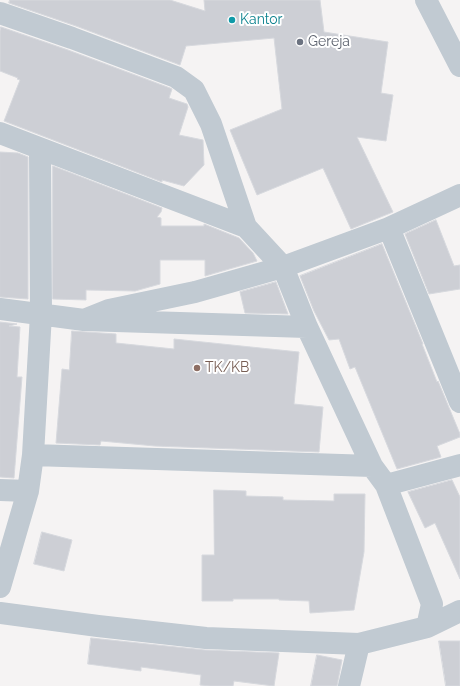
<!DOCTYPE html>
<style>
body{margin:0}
canvas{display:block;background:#f5f3f3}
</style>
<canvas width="460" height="686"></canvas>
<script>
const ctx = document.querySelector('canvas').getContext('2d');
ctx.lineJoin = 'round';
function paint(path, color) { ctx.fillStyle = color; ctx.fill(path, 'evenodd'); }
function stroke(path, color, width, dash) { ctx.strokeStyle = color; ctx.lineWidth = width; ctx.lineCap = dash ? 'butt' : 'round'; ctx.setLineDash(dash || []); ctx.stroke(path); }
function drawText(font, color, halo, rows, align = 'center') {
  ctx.font = font + ' Raleway,sans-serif'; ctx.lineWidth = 4; ctx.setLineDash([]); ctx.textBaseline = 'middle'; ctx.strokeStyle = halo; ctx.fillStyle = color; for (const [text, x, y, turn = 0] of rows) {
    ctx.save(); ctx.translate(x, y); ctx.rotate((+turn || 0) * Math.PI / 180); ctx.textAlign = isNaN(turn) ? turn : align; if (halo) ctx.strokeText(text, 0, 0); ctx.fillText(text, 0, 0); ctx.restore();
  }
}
const building = new Path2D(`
 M10,0H170L205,11L204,0H320L324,32L388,42L381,93L393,95L386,141L357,137L393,212L351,229L323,168L257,195L230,130L282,109L274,38L186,46L180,65L76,26L9,3Z
 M1,27L68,50L170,88L172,89L169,98L187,104L188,107L179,135L203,140L204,165L184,186L162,180V182L4,121L20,80L17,79L18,78L0,71V31Z
 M0,152L18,153L28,157V299L0,297Z
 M53,166L162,208L161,212L157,217L161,218V226H204V224L239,238L253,253L257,261L205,276V260H160V284L135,291L86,290V300L53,299Z
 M436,220L454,266L460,265V289L429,294L405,234Z
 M382,244L423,344H422L437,382L438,381L460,434V437L437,446L441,457L397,469L355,367L350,369L339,339L329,340L314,311L300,276Z
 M276,282L288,314L245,313L240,292Z
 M0,322L17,324L9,326L20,327L17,377H22L14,478L0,477Z
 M72,331L116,334V343L174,349V339L299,352L294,404L323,407L319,452L155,446L101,441L100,445L56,443L62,369L69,370Z
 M452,480L460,497V579L435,523L425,528L408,492Z
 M214,490L246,491V496L283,497V500L334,501V494H365L364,552L354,610L310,613L309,601L279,600V599H233V601H202V555H214Z
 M42,532L72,540L64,571L34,564Z
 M91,638L205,650L279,653L274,686L234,681L233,686H210L200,685L201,675L141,667V671L88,664Z
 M439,641H460V686H446Z
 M317,655L342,660L337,686H311Z`);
paint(building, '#cdcfd5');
stroke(building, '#d7d9de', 1);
stroke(new Path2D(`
 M426,0L460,66
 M0,13L72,38L176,77L194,90L211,124L246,227L283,267L307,327L372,466L386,485L432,604L427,627L460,611
 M0,133L246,227
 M389,228L460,195
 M0,309L84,320L307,327
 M84,320L109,310L195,292L283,267L389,228L460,402
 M33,455L372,466
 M386,485L460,465
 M0,490L28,491
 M0,587L28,491L33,455L41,314L40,149
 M0,613L98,626L206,638L359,644L427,627
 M349,686L359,644`), '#c1cad2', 22);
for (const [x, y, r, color] of [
 [232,20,4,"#0f9aa8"],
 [300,42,4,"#6b7280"],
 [197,368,4,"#8d6e63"]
]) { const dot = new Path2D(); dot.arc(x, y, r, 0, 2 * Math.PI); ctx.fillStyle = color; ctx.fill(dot); stroke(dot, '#fff', 1.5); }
drawText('14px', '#0d838f', '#fff', [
 ["Kantor",240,20]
], 'left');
drawText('14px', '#5b616d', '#fff', [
 ["Gereja",308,42]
], 'left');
drawText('14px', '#785e54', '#fff', [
 ["TK/KB",205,368]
], 'left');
</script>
